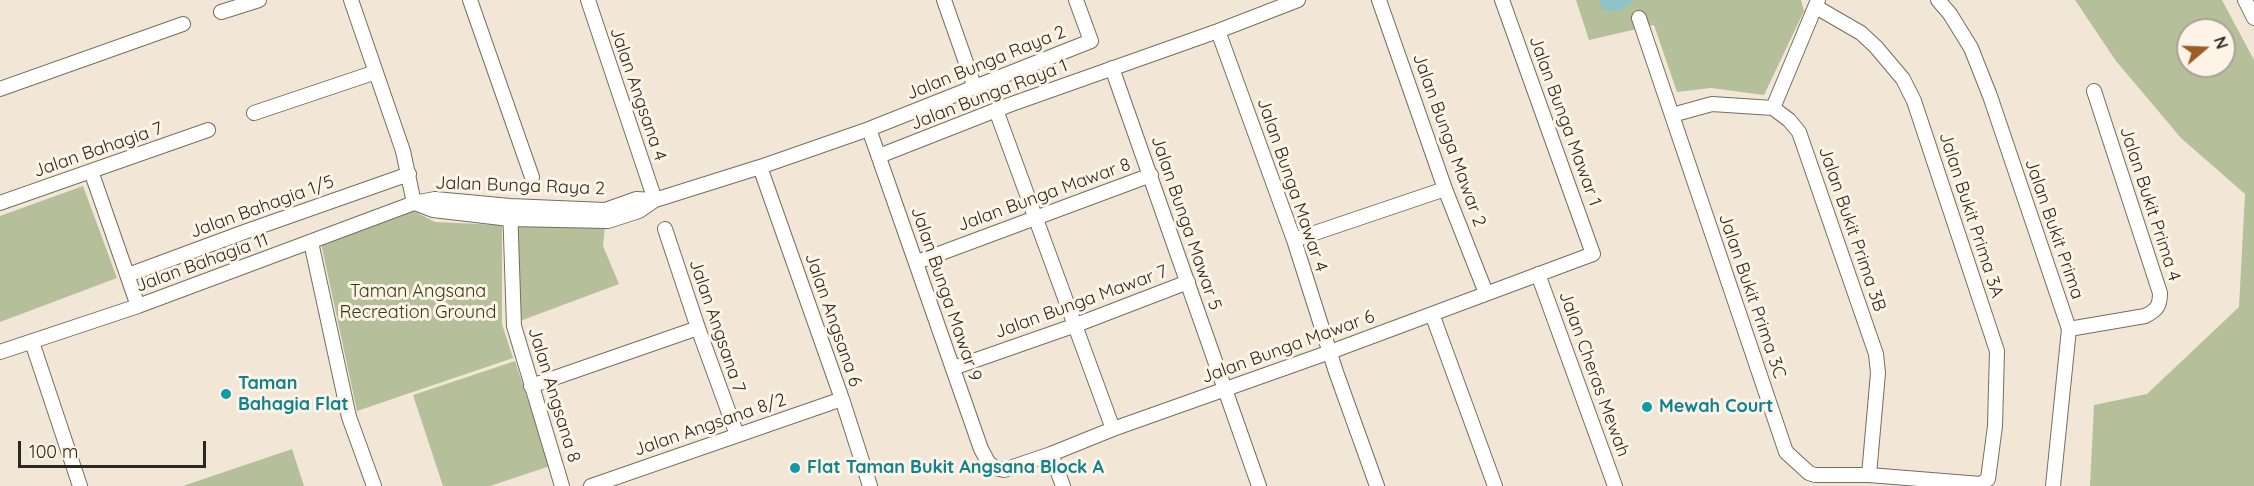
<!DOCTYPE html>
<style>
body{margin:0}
#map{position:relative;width:2254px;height:486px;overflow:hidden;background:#f2e7d6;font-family:Quicksand,sans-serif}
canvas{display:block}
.north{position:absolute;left:2176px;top:18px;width:60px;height:60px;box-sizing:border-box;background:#fdf4e7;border:2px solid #a9a298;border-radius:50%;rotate:71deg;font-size:16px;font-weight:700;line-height:24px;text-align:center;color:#2b2721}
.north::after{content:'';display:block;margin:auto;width:21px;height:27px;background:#9d5b28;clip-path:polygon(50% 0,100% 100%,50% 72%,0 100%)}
.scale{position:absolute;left:18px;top:441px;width:188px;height:27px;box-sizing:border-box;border:3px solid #2b2721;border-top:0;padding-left:8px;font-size:18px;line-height:21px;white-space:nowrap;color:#2b2721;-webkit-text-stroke:4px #fdf4e7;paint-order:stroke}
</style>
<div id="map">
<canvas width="2254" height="486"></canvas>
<div class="north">N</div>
<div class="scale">100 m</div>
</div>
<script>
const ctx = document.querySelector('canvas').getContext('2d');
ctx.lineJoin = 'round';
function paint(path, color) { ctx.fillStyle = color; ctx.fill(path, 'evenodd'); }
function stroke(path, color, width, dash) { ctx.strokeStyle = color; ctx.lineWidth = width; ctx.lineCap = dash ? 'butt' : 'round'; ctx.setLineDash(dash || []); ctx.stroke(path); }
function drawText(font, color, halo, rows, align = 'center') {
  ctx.font = font + ' Quicksand,sans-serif'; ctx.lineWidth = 6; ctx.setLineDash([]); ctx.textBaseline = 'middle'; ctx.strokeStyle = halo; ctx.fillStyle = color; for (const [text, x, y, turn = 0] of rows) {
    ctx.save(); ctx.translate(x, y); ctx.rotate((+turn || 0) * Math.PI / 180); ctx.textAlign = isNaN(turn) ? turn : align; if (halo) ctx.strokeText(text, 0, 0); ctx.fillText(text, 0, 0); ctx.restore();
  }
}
paint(new Path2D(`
 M1576,0H1801L1804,11L1764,95L1711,88L1677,92L1654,25L1589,40Z
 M2075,0H2222L2254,60V486H2090L2094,405L2147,394L2239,307L2245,194L2181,138L2116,61ZM2188,30H2224V66H2188Z
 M83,186L117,278L0,322V216Z
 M412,210L435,222L502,225V324L513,358L357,411L321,243Z
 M517,224L605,226L603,246L619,284L520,321Z
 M515,361L550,466L490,486H443L413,395Z
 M292,449L304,486H183Z`), '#b5bf99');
paint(new Path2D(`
 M1599,0H1633C1626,11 1617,11 1604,11Z`), '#8ec4c6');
const street = new Path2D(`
 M351,0L403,151L414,203
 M470,0L532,177
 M588,0L655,200
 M944,0L975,88
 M1379,0L1445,189L1486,293
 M1938,0L1950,14L1971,48L1990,96L2069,329L2053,486
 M2245,0L2254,18
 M221,12L259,0
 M1639,18L1786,452L1809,473L1815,475H1869L1981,484L1988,479L1995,426L1997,351L1914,101L1903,79L1876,47L1861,33L1816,7
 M1218,31L1294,240L1336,372L1377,486
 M1112,68L1259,486
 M0,89L183,24
 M1773,108L1818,0
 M996,110L1113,429
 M254,113L376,72
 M1672,115L1712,104L1773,108L1789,120L1799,132L1876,354L1878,373L1869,475
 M869,129L981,449L988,462L995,468L1004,470L1051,454L1113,429L1330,352L1593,254L1502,0
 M879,156L1009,105L1218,31L1298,0
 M760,167L842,399L870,486
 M91,171L138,306
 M0,203L208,130
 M415,203L433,210L510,219L608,221L639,211L655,200
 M510,206L514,326L562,486
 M665,229L698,328L737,435
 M1294,240L1445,189
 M311,242L349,417L374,486
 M917,262L1151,175
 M1538,274L1615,486
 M128,275L247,231L409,174
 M1435,322L1495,486
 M2069,329L2145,316C2157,310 2160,306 2160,293L2094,91
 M32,342L80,486
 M0,352L138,306L414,203L435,199L510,206L605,210L636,199L655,200L760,167L869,129L1091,41L1076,0
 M953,368L1076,325L1188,282
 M531,386L698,328
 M1051,454L1063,486
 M591,486L842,399`);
stroke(street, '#776d5f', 16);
stroke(street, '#fff', 14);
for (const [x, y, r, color] of [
 [226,394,6,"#0f9aa8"],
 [1647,407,6,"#0f9aa8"],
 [795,468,6,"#0f9aa8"]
]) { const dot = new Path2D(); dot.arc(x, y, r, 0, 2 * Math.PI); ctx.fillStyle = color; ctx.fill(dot); stroke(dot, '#fdf4e7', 2); }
drawText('18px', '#2b2721', '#fdf4e7', [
 ["Jalan Bunga Raya 2",986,63,-22],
 ["Jalan Angsana 4",638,94,71],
 ["Jalan Bunga Raya 1",989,95,-21],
 ["Jalan Bunga Mawar 1",1565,121,70],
 ["Jalan Bunga Mawar 2",1449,140,70],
 ["Jalan Bahagia 7",98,150,-19],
 ["Jalan Bunga Mawar 4",1292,185,71],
 ["Jalan Bunga Raya 2",520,186,2],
 ["Jalan Bunga Mawar 8",1044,195,-20],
 ["Jalan Bukit Prima 4",2150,204,72],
 ["Jalan Bahagia 1/5",262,207,-20],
 ["Jalan Bukit Prima 3A",1971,215,72],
 ["Jalan Bunga Mawar 5",1186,223,71],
 ["Jalan Bukit Prima 3B",1852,229,71],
 ["Jalan Bukit Prima",2054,229,71],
 ["Jalan Bahagia 11",202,263,-20],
 ["Jalan Bunga Mawar 9",946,294,71],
 ["Jalan Bukit Prima 3C",1752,296,71],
 ["Jalan Bunga Mawar 7",1081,302,-20],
 ["Jalan Angsana 6",833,320,71],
 ["Jalan Angsana 7",717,326,71],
 ["Jalan Bunga Mawar 6",1288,347,-20],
 ["Jalan Cheras Mewah",1594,374,70],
 ["Jalan Angsana 8",554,395,73],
 ["Jalan Angsana 8/2",710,425,-19]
]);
drawText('18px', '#343d0e', '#fdf4e7', [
 ["Taman Angsana",418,292],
 ["Recreation Ground",418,313]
]);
drawText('bold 18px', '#0d838f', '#fdf4e7', [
 ["Taman",238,384],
 ["Bahagia Flat",238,405],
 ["Mewah Court",1659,407],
 ["Flat Taman Bukit Angsana Block A",807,468]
], 'left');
</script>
